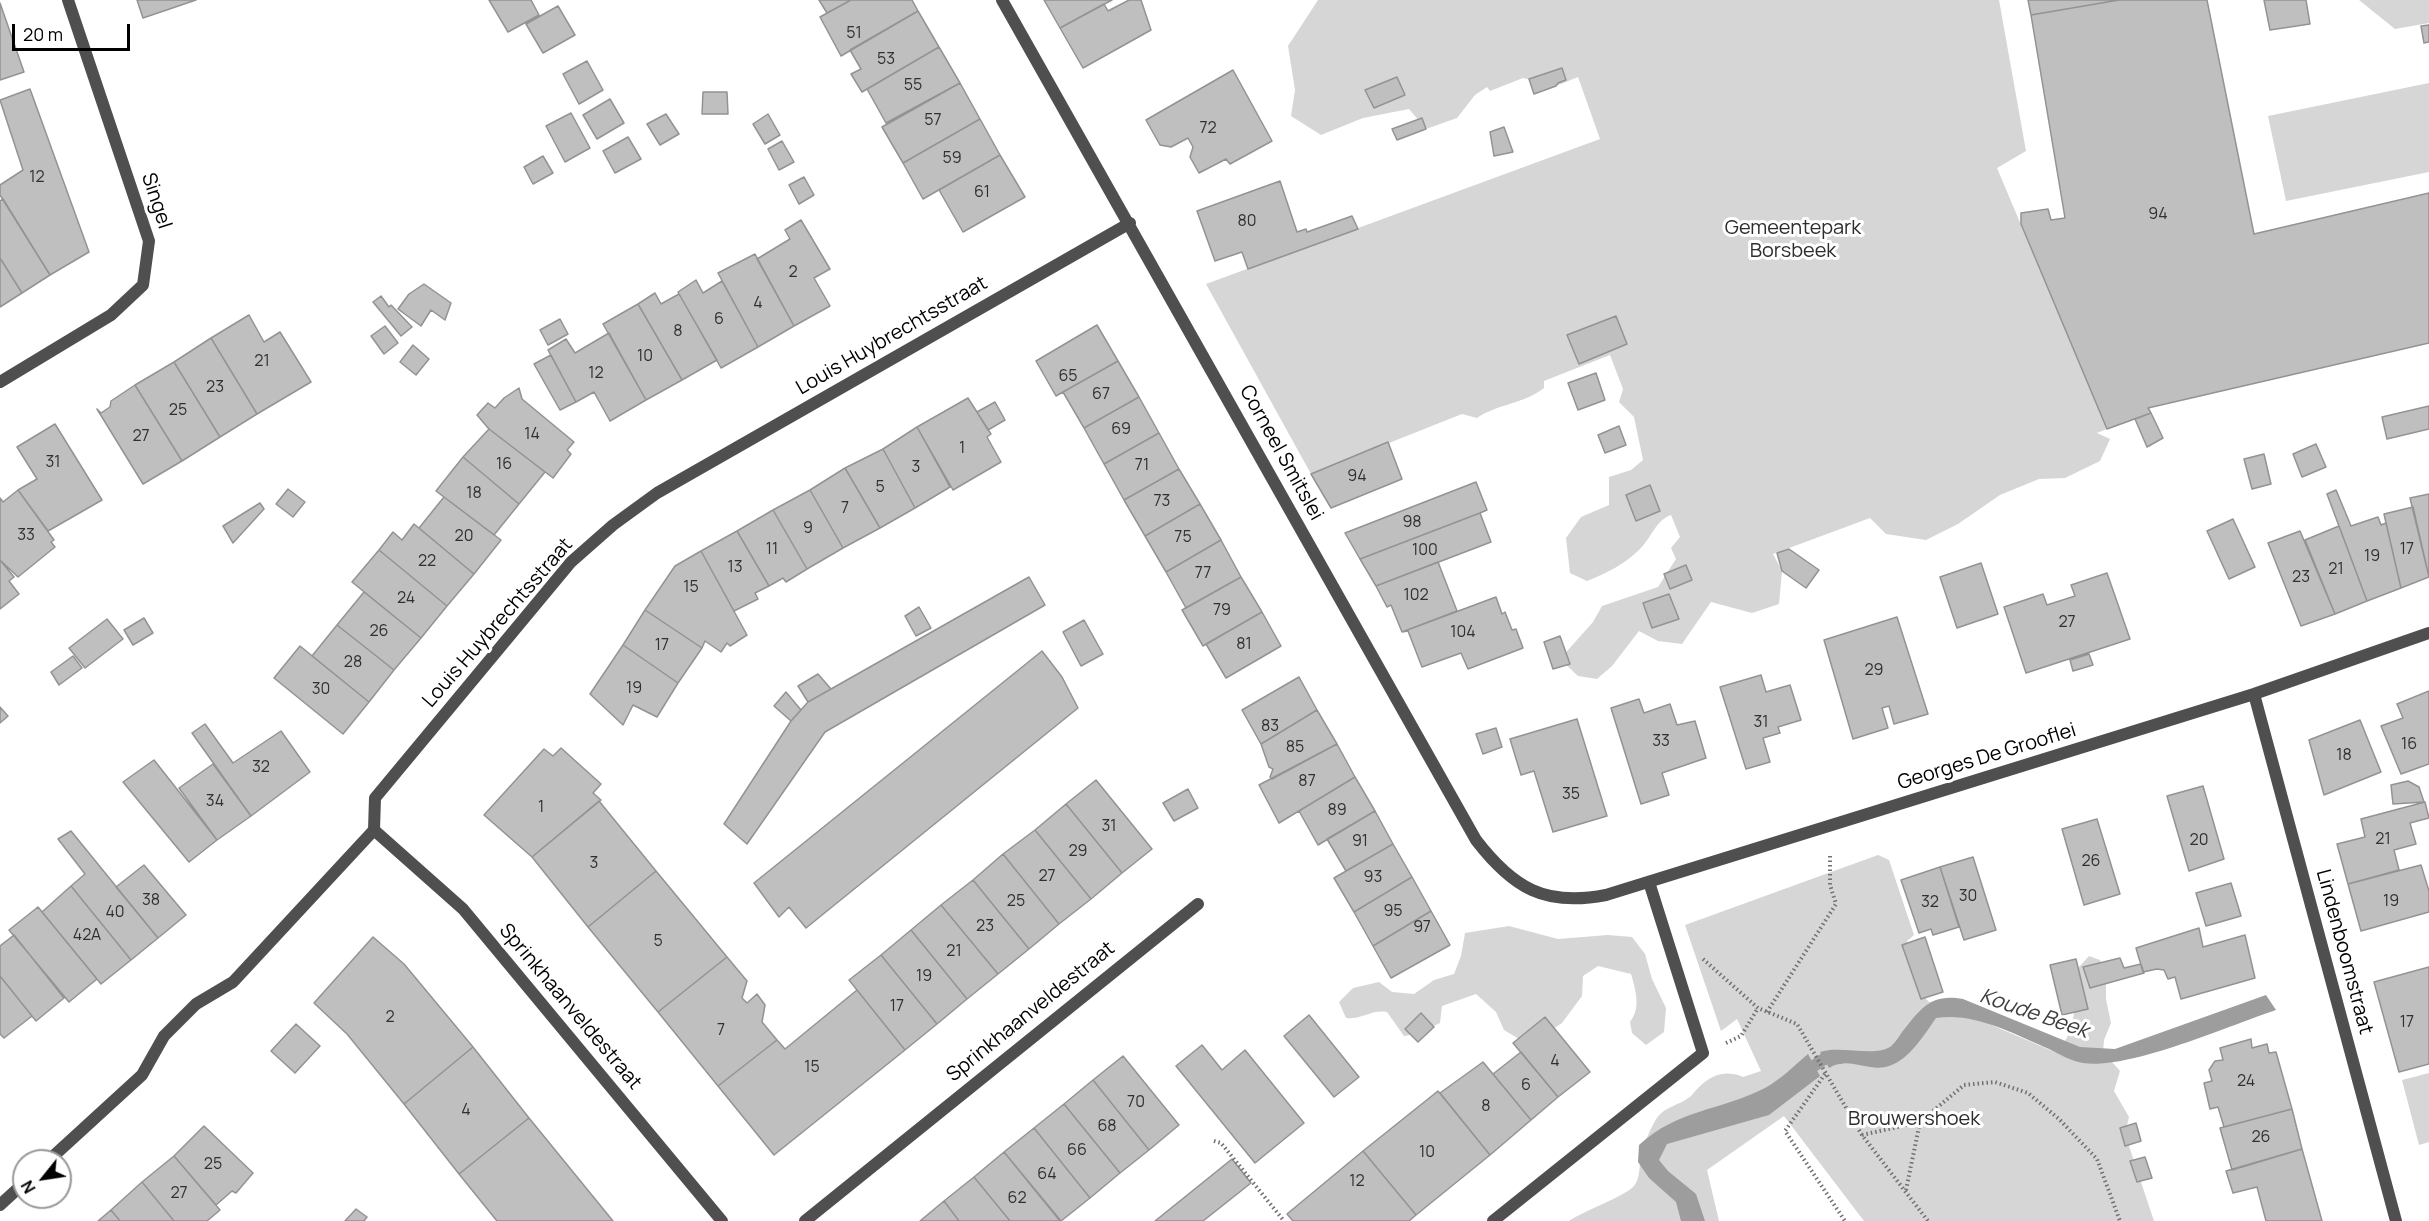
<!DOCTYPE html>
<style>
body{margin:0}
#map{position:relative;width:2429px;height:1221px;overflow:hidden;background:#fff;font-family:Manrope,sans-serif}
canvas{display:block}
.north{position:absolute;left:12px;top:1149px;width:60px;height:60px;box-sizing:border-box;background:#fff;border:2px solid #999;border-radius:50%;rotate:240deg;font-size:16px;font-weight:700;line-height:24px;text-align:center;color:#000}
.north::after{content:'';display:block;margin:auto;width:21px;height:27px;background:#000;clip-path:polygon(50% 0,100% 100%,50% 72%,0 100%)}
.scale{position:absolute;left:12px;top:24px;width:118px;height:27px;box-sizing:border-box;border:3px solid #000;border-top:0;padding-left:8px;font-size:18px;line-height:21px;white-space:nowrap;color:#000;-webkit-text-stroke:4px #fff;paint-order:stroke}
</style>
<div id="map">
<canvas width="2429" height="1221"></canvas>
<div class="north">N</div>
<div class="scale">20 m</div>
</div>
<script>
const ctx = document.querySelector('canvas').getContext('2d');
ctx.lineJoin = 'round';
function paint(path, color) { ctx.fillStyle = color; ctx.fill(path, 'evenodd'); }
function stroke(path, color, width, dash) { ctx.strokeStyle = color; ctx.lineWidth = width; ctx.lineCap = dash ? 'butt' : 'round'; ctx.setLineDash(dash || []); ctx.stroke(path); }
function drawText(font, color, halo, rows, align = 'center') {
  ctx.font = font + ' Manrope,sans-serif'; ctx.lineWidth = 6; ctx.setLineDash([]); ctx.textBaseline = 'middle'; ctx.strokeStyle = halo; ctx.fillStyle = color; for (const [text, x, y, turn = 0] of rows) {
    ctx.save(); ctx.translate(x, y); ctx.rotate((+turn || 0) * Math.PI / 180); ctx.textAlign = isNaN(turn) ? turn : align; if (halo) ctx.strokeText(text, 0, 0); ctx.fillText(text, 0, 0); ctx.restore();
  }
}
paint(new Path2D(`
 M1318,0H1999L2026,151L1997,168L2107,429L2097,433L2110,439L2100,461L2065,478L2039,479L2000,495L1958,524L1926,540L1886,534L1870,518L1773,554L1782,571L1779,604L1752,613L1711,602L1682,644L1658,641L1639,631L1612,666L1597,679L1578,676L1560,659L1593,622L1602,606L1658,587L1676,559L1671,548L1680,537L1671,515C1656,520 1652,537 1640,549C1625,564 1607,573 1587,581L1570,573L1566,538L1581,517L1609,505V477L1631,470L1643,460L1634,417L1619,402L1623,389L1610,355L1544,381V388C1524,404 1497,404 1477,418L1462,414L1311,474L1206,284L1600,139L1578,77L1556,86L1523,78L1490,91L1487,87L1475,95L1457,118L1426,129L1409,109L1363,118L1321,135L1291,116L1295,90L1288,46Z
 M2359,0H2429V23L2395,29Z
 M2429,83V172L2286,201L2268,116Z
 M1878,855L1889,860L1914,935L1907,941L1921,993L1929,1002L1951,1000L1987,1023L2057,1053C2078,1025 2076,1011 2069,978L2089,956L2100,960L2106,975V999L2111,1023L2104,1040L2103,1052L2120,1071L2114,1091L2129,1117L2125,1134L2154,1221H1864L1784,1116L1707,1170L1719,1221H1569C1585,1210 1624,1197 1634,1186C1641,1178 1639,1161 1642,1151C1645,1141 1650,1130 1655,1121C1664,1105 1681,1106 1692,1095C1706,1078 1721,1068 1743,1077L1761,1071L1737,1019L1721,1031L1685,925Z
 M1509,926L1558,939L1608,935L1632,937L1645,954L1652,979L1666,1008L1664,1032L1646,1045L1632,1033L1630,1022C1641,1008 1636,991 1631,974L1598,966L1583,976L1582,996L1562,1023L1529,1045L1504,1030L1496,1012L1476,994L1442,1006L1440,1023L1417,1034L1404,1036L1387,1012C1371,1009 1362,1020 1346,1018L1339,1002L1353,988L1379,982L1392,992L1414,994L1434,980L1454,974L1461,956L1465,933Z
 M2429,1073V1142L2419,1145L2402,1080Z`), '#d6d6d6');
paint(new Path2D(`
 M2266,995L2276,1010C2228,1026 2129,1070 2083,1063C2071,1061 2059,1054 2049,1049C2014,1034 1975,1012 1936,1018C1924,1035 1910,1059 1889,1066C1869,1073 1848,1055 1829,1068L1820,1052C1840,1045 1874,1057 1890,1047C1894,1044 1899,1037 1902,1032C1921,1009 1930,993 1963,999L2080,1047L2115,1049Z
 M1808,1054L1820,1076L1769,1115L1667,1144L1659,1160L1668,1171L1696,1194L1705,1221H1681L1676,1202L1649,1178L1638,1162L1639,1145C1678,1109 1720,1111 1765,1088C1780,1080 1795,1065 1808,1054Z`), '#9d9d9d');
stroke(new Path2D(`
 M1802,1074L1824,1059L1840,1058`), '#9d9d9d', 12);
const building = new Path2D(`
 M137,0H196L143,18Z
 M489,0H531L539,15L508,32Z
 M819,0H851L827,13Z
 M851,0H912L918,11L841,56L820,17Z
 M1044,0H1112L1060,28Z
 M1129,0H1141L1151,30L1083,68L1060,28L1104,4L1108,11Z
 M2028,0H2119L2031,15Z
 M2119,0H2207L2254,234L2429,193V343L2148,408L2151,413L2107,429L2021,224V213L2048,209L2051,220L2065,218L2031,15Z
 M2264,0H2306L2310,24L2270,30Z
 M0,3L24,72L0,80Z
 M558,6L575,35L543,53L526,24Z
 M918,11L939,47L862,92L851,74L861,69L850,50Z
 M2429,25V42L2424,43L2421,26Z
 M939,47L960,83L886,123L867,89Z
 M587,61L603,90L579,104L563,74Z
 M1562,68L1566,80L1558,83L1556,86L1534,94L1529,79Z
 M1233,70L1272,141L1230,164L1226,159L1199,173L1190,157L1193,147L1188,138L1171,147L1160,145L1146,120Z
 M1397,77L1405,95L1374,108L1365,90Z
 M960,83L980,119L903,163L882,127Z
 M30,89L89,252L50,275L0,195V185L23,170L0,100Z
 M703,92H727L728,114H702Z
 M610,99L624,123L597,139L583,115Z
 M571,113L590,148L565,162L546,126Z
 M666,114L679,134L660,145L647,124Z
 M768,114L780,135L765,144L753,124Z
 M1422,118L1426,129L1397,140L1392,129Z
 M980,119L1000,155L923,199L903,163Z
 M1504,127L1513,152L1494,156L1490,132Z
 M628,137L641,159L615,173L603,151Z
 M782,141L794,162L779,170L768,149Z
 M1000,155L1025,197L963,232L939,190Z
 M543,156L553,173L533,184L524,167Z
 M804,177L814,195L799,204L789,185Z
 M1280,181L1297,232L1306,229L1307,232L1352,216L1358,229L1248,269L1242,252L1215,261L1197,211Z
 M3,199L50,275L22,293L0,258V201Z
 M801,220L830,269L814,278L830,306L794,326L757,259L790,239L785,230Z
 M755,254L794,326L758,347L718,273Z
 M0,258L22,293L0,307Z
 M696,280L703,293L722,281L758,347L721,368L678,292Z
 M424,284L451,303L445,320L431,310L421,326L398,309L409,294Z
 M655,293L661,304L679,294L717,360L682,380L638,304Z
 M381,296L389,307L391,305L412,327L401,336L373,302Z
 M638,304L682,380L646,400L603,324Z
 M249,315L264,342L280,332L311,382L257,414L211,338Z
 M1616,316L1627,344L1579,364L1567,335Z
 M560,319L568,334L548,345L540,330Z
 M1097,325L1118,361L1056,396L1036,361Z
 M385,326L398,343L384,354L371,336Z
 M609,333L646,400L610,421L594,392L576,402L548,350L566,339L575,353Z
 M211,338L257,414L220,437L174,362Z
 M413,345L429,359L416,375L400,362Z
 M551,355L576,402L560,410L534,364Z
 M1118,361L1139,397L1084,428L1063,392Z
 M174,362L220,437L182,461L135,385Z
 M1596,373L1605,400L1578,410L1568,383Z
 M135,385L182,461L143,484L97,409L101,413L110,407L111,401Z
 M519,388L522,399L574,442L567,450L571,454L553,478L489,429L477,415L488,403L495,408L504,398Z
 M1139,397L1159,433L1104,464L1084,428Z
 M968,398L991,434L987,437L1001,462L953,490L917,427Z
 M995,402L1005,420L988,430L977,412Z
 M2429,406V429L2387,439L2382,417Z
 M2151,413L2163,438L2147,447L2135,419Z
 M55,424L102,500L48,531L18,490L37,479L17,447Z
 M1619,426L1626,445L1605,453L1598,435Z
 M917,427L950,487L915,508L883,449Z
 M489,429L545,472L519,504L463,457Z
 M1159,433L1179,469L1124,500L1104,464Z
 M1388,442L1402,479L1331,508L1311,474Z
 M2316,444L2326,467L2302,477L2293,454Z
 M883,449L915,508L880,528L845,468Z
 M2264,454L2271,484L2252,489L2244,459Z
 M463,457L519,504L494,535L436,491Z
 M845,468L880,528L843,548L810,490Z
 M1179,469L1200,504L1145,536L1124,500Z
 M1476,482L1487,510L1480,513L1360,559L1345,533Z
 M1650,485L1660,511L1636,521L1626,495Z
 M288,489L305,502L293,517L276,504Z
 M18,490L54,540L51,542L55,547L18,577L0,560V498L3,502Z
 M810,490L843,548L807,569L773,510Z
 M2336,490L2351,526L2378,517L2381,525L2386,523L2401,588L2367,601L2327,494Z
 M2429,494V577L2410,498Z
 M444,497L501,540L474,574L419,528Z
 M260,503L264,509L233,543L223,526Z
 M1200,504L1221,540L1166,572L1145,536Z
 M2413,507L2429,577L2401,588L2384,514Z
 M773,510L807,569L786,582L783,578L769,586L737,531Z
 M1480,513L1491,542L1376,586L1360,559Z
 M2233,519L2255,567L2229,579L2207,531Z
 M414,524L474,574L447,606L379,550L393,532L402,540Z
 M2339,526L2367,601L2335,614L2305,540Z
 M737,531L769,586L755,593L758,599L734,611L701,551Z
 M2300,531L2335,614L2301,626L2268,543Z
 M1221,540L1241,577L1186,608L1166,572Z
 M1789,549L1819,570L1806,588L1782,571L1777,553Z
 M379,550L447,606L421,638L352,582Z
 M701,551L747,635L730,646L727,643L721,652L705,641L702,648L645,610L675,566Z
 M0,560L14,577L9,581L19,594L0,609Z
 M1438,562L1457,611L1402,632L1391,605L1387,607L1376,586Z
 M1981,563L1998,614L1957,628L1940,577Z
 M1686,565L1692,580L1670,589L1664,574Z
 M2107,573L2130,639L2026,673L2004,607L2043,594L2047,605L2075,596L2071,585Z
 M1029,577L1045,605L825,732L747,844L724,824L791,721L808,702Z
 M1241,577L1262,612L1203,646L1182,610Z
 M364,592L421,638L394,670L337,625Z
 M1669,594L1679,619L1652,628L1643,603Z
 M1496,597L1502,614L1505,612L1512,630L1516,629L1523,648L1468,669L1461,653L1422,667L1408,631L1402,632Z
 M919,607L931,628L916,636L905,616Z
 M645,610L702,648L678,683L623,645Z
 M1262,612L1281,646L1226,678L1206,644Z
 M1897,617L1928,714L1894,724L1889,706L1882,708L1888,728L1853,739L1824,640Z
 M144,618L153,633L133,645L124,630Z
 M107,619L123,639L85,668L69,648Z
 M1084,620L1103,654L1081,666L1063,632Z
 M337,625L394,670L369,702L312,656Z
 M1560,636L1570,664L1553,669L1544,642Z
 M623,645L678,683L657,717L633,705L623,725L590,694Z
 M300,646L369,702L343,734L274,678Z
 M1042,651L1062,677L1078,708L806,928L789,907L779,917L754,883Z
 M2089,654L2093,665L2073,671L2070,660Z
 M73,656L82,668L59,685L51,672Z
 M818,674L831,689L808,702L798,686Z
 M1761,675L1766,692L1790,685L1801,720L1778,727L1780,733L1763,738L1770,762L1746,769L1720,687Z
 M1299,677L1317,710L1261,744L1242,710Z
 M2429,691V764L2401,774L2381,726L2403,718L2397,704Z
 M786,692L801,710L791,721L774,706Z
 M1639,699L1644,713L1670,704L1677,725L1695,721L1706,758L1662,773L1669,795L1641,804L1611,708Z
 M0,707L8,716L0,723Z
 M1317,710L1337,744L1272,779L1270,777L1273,769L1269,767L1261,744Z
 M1577,719L1607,816L1553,832L1534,771L1521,775L1510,739Z
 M2360,720L2381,772L2324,795L2309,740Z
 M205,724L233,763L281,731L310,772L251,816L192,733Z
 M1496,728L1502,747L1483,754L1476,734Z
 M1337,744L1355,777L1279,823L1259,785Z
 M561,748L601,784L593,793L601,800L532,857L484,815L544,749L553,756Z
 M154,760L217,840L189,862L123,782Z
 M213,764L251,816L217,840L179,788Z
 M1355,777L1375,811L1318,845L1299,811Z
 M1096,780L1152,849L1122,873L1066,804Z
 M2408,781L2419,787L2424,802L2393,804L2391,785Z
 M2203,786L2224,859L2189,871L2167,796Z
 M1188,789L1198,808L1174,821L1163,803Z
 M599,801L656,871L588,927L532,857Z
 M2425,802L2429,818L2410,823L2416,844L2394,850L2399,870L2348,884L2337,844L2365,837L2361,819Z
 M1066,804L1122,873L1091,899L1035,830Z
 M1375,811L1393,844L1346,871L1327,839Z
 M2097,819L2120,894L2084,905L2062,829Z
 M1035,830L1091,899L1059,924L1003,854Z
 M71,831L158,938L131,960L71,886L85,874L58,839Z
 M1393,844L1412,877L1354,912L1334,878Z
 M1003,854L1059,924L1029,949L973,880Z
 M1973,857L1996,930L1964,940L1940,867Z
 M144,865L186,915L158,938L116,887Z
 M2421,865L2429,891V912L2361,931L2348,884Z
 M1940,867L1959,927L1933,935L1931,929L1919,933L1901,880Z
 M656,871L727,957L658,1012L588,927Z
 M1412,877L1431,911L1373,946L1354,912Z
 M973,880L1029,949L998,974L941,905Z
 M2231,883L2241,916L2206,926L2196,893Z
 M71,886L131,960L101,984L42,912Z
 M941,905L998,974L967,999L911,930Z
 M38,907L97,979L69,1002L9,930Z
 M1431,911L1450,945L1391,978L1373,946Z
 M2199,928L2203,947L2245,935L2255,978L2181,999L2175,977L2168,979L2164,970L2157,969L2143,972L2136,948Z
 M911,930L967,999L937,1024L881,955Z
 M14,935L64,998L36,1021L0,976V946Z
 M373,937L404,964L473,1047L404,1104L347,1034L314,1003Z
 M1925,937L1943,992L1921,999L1902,945Z
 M881,955L937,1024L905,1050L849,980Z
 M727,957L747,981L742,998L747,1003L757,994L765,1005L762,1022L777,1040L718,1086L658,1012Z
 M2120,958L2124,968L2141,964L2144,973L2090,988L2083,967Z
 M2076,959L2088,1009L2062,1015L2050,965Z
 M2429,967V1064L2399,1072L2374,982Z
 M0,976L32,1016L4,1038L0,1034Z
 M857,990L905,1050L774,1155L718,1086L777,1040L785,1049Z
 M1421,1013L1434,1027L1418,1042L1405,1029Z
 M1309,1015L1359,1077L1334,1097L1284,1036Z
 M1545,1017L1590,1072L1558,1097L1513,1043Z
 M296,1024L320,1046L295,1073L271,1051Z
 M2251,1039L2252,1048L2267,1044L2269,1053L2276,1052L2292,1109L2224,1127L2218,1107L2210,1109L2204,1083L2212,1081L2209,1070L2215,1061L2223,1060L2220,1048Z
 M1202,1045L1222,1070L1245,1050L1304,1123L1255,1163L1176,1066Z
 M473,1047L529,1118L459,1174L404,1104Z
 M1521,1052L1558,1097L1531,1120L1493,1074Z
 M1123,1056L1179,1125L1149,1150L1093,1080Z
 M1483,1062L1531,1120L1490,1155L1440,1093Z
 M1093,1080L1149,1150L1120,1173L1064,1104Z
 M1438,1091L1490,1155L1416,1215L1363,1151Z
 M1064,1104L1120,1173L1090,1198L1034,1128Z
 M2292,1109L2302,1149L2232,1170L2220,1128Z
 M529,1118L613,1221H497L459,1174Z
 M2136,1123L2141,1141L2125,1146L2120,1128Z
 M204,1126L253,1173L236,1193L232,1191L216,1205L174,1156Z
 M1034,1128L1090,1198L1061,1221L1004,1152Z
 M2302,1149L2322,1221H2266L2257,1187L2233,1193L2226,1171Z
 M1363,1151L1416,1215L1409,1221H1293L1287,1214Z
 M1004,1152L1060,1221H1010L974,1177Z
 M174,1156L220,1210L207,1221H174L142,1182Z
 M2145,1157L2152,1178L2137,1182L2130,1161Z
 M1232,1159L1251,1183L1203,1221H1155Z
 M974,1177L1010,1221H959L944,1201Z
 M142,1182L174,1221H120L111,1210Z
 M944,1201L959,1221H920Z
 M356,1209L367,1217L364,1221H345Z
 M111,1210L120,1221H98Z`);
paint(building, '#bfbfbf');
stroke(building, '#939393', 1.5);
stroke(new Path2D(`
 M1703,959L1758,1008L1797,1024L1862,1135L1928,1221
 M1767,1012L1836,904L1830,885V854
 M1726,1043L1741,1036L1758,1008
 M1825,1074L1785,1131L1845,1221
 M1862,1135L1920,1122L1964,1085L1995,1082L2028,1093L2059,1119L2097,1159L2120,1221
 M1214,1141L1221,1143L1284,1221
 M1906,1190L1920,1122`), '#717171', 4, [1.5, 3]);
stroke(new Path2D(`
 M1002,0L1476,840C1513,888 1545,907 1606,895L2254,694L2429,633
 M0,382L111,315L143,285L149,241L68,0
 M2254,694L2396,1221
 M374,830L463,909L722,1221
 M48,1161L142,1075L164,1036L196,1004L233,982L374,830L375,798L571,562L613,525L657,493L1130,223
 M0,1205L24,1183
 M805,1221L1198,904
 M1493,1221L1703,1053L1649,882`), '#4f4f4f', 12);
drawText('16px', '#303030', null, [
 ["51",854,34],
 ["53",886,60],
 ["55",913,86],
 ["57",933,121],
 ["72",1208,129],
 ["59",952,159],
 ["12",37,178],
 ["61",982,193],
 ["94",2158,215],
 ["80",1247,222],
 ["2",793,273],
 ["4",758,304],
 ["6",719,320],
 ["8",678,332],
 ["10",645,357],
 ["21",262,362],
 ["12",596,374],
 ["65",1068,377],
 ["23",215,388],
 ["67",1101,395],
 ["25",178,411],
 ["69",1121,430],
 ["14",532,435],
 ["27",141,437],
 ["1",962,449],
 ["31",53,463],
 ["16",504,465],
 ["71",1142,466],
 ["3",916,468],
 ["94",1357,477],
 ["5",880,488],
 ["18",474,494],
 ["73",1162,502],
 ["7",845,509],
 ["98",1412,523],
 ["9",808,529],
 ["33",26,536],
 ["20",464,537],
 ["75",1183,538],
 ["11",772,550],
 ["17",2407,550],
 ["100",1425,551],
 ["19",2372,557],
 ["22",427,562],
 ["13",735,568],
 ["21",2336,570],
 ["77",1203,574],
 ["23",2301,578],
 ["15",691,588],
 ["102",1416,596],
 ["24",406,599],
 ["79",1222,611],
 ["27",2067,623],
 ["26",379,632],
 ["104",1463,633],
 ["81",1244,645],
 ["17",662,646],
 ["28",353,663],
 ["29",1874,671],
 ["19",634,689],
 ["30",321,690],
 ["31",1761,723],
 ["83",1270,727],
 ["33",1661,742],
 ["16",2409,745],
 ["85",1295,748],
 ["18",2344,756],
 ["32",261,768],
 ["87",1307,782],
 ["35",1571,795],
 ["34",215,802],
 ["1",541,808],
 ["89",1337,811],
 ["31",1109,827],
 ["21",2383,840],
 ["20",2199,841],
 ["91",1360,842],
 ["29",1078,852],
 ["26",2091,862],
 ["3",594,864],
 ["27",1047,877],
 ["93",1373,878],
 ["30",1968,897],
 ["38",151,901],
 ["25",1016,902],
 ["19",2391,902],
 ["32",1930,903],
 ["95",1393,912],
 ["40",115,913],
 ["23",985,927],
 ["97",1422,928],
 ["42A",87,936],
 ["5",658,942],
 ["21",954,952],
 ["19",924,977],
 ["17",897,1007],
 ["2",390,1018],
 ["17",2407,1023],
 ["7",721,1031],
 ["4",1555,1062],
 ["15",812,1068],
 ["24",2246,1082],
 ["6",1526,1086],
 ["70",1136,1103],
 ["8",1486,1107],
 ["4",466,1111],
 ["68",1107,1127],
 ["26",2261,1138],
 ["66",1077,1151],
 ["10",1427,1153],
 ["25",213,1165],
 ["64",1047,1175],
 ["12",1357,1182],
 ["27",179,1194],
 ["62",1017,1199]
]);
drawText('20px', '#000', '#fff', [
 ["Singel",156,201,72],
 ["Louis Huybrechtsstraat",892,336,-30],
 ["Corneel Smitslei",1281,453,61],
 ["Louis Huybrechtsstraat",498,623,-49],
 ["Georges De Grooflei",1987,757,-17],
 ["Lindenboomstraat",2344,952,75],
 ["Sprinkhaanveldestraat",570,1007,50],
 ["Sprinkhaanveldestraat",1031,1012,-39]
]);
drawText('20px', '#2d2d2d', '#fff', [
 ["Gemeentepark",1793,228],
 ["Borsbeek",1793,251],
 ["Brouwershoek",1914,1119]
]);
drawText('italic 21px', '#3e3e3e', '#fff', [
 ["Koude Beek",2034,1014,19]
]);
</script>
